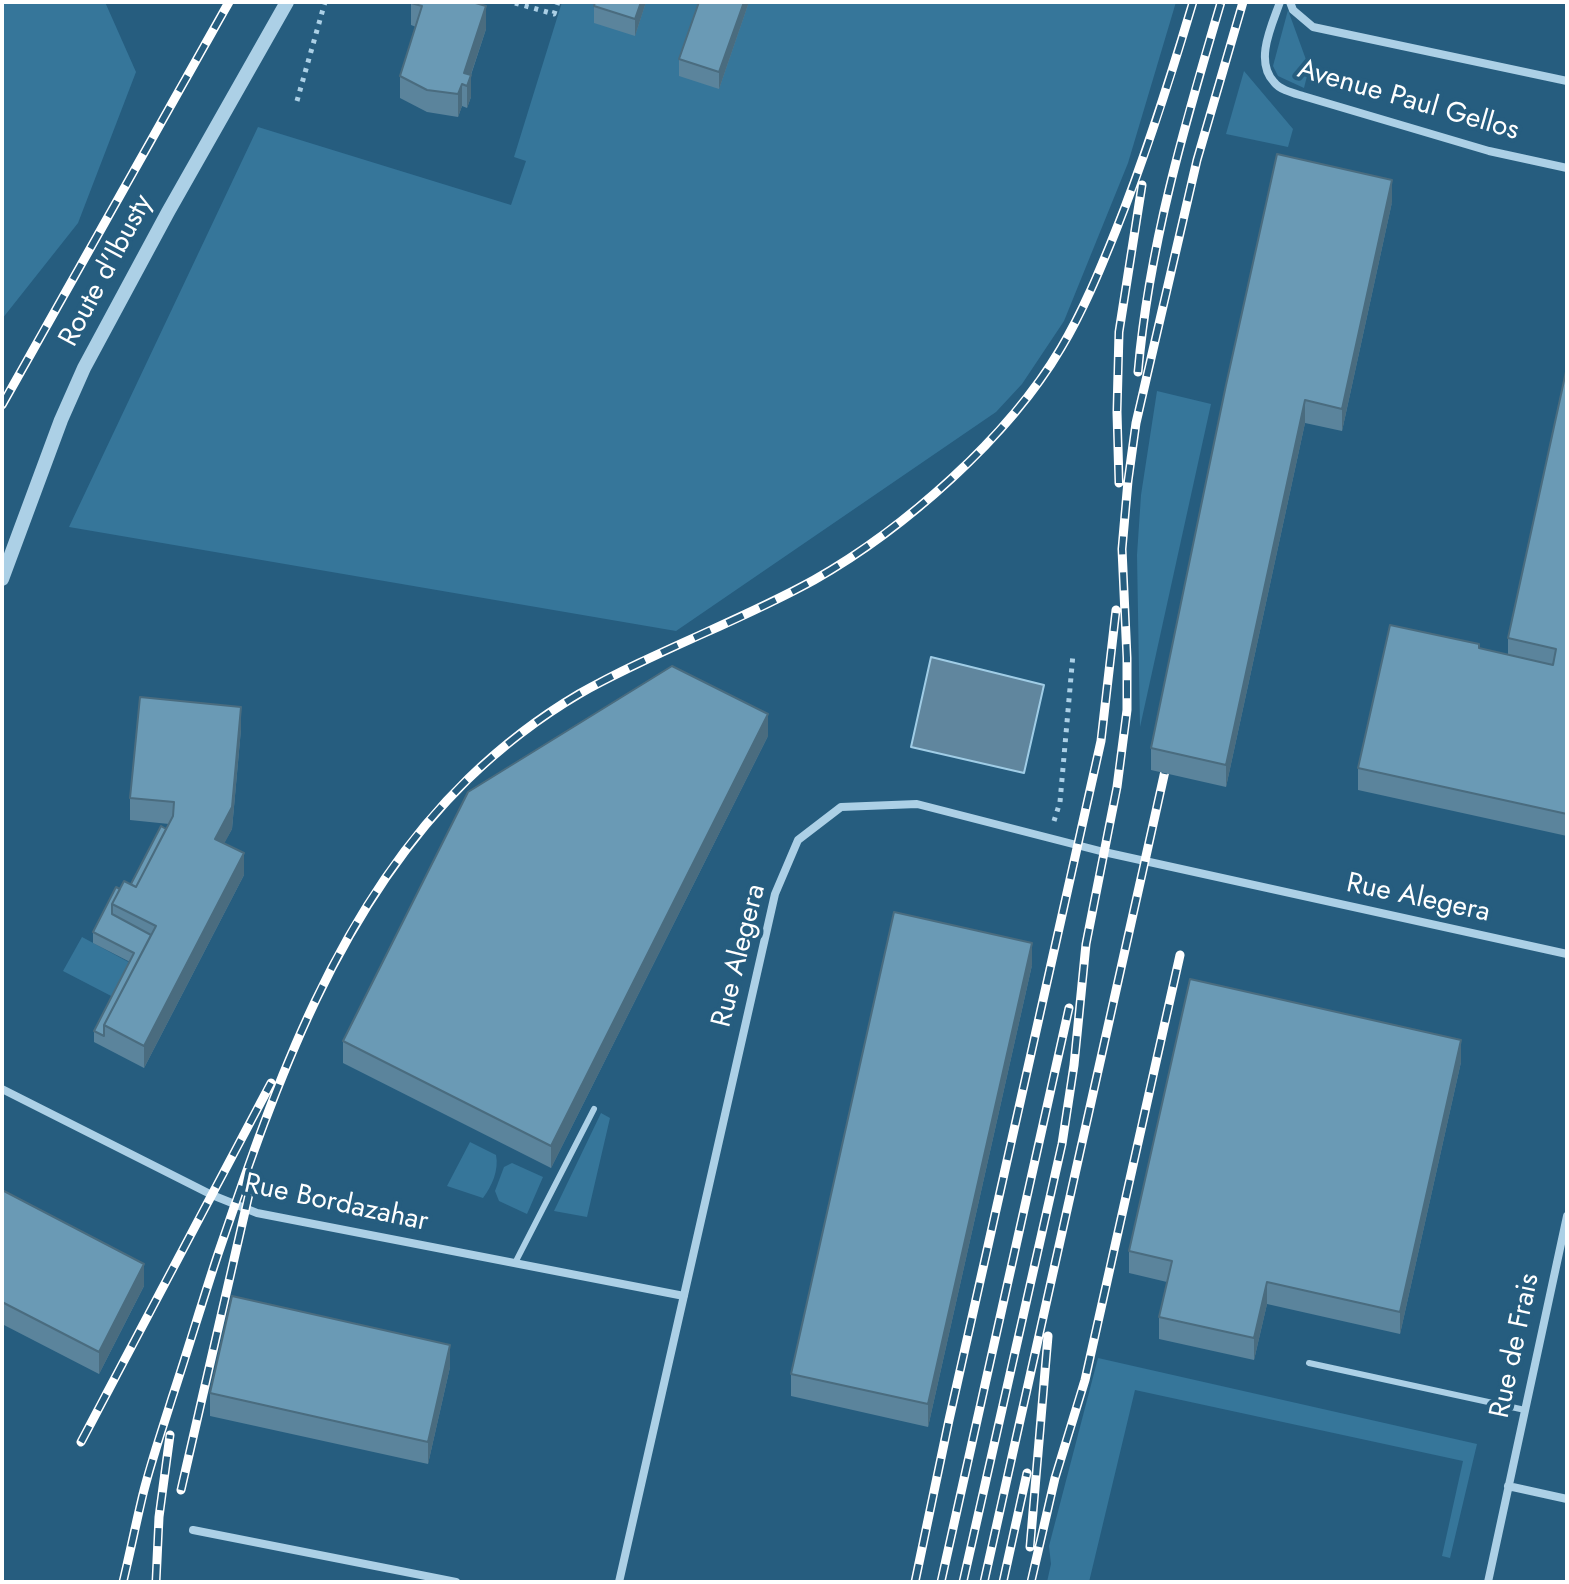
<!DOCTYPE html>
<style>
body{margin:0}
#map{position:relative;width:1569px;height:1584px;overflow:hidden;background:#265d7f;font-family:Jost,sans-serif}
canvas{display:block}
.frame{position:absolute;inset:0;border:4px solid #fff;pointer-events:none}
</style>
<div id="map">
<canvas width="1569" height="1584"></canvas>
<div class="frame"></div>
</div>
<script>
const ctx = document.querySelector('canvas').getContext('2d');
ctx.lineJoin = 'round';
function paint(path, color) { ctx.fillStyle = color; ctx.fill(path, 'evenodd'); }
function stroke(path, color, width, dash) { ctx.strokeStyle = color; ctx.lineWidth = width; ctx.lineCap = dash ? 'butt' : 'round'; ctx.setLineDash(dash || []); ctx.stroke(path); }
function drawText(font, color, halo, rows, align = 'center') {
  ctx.font = font + ' Jost,sans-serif'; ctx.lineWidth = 8; ctx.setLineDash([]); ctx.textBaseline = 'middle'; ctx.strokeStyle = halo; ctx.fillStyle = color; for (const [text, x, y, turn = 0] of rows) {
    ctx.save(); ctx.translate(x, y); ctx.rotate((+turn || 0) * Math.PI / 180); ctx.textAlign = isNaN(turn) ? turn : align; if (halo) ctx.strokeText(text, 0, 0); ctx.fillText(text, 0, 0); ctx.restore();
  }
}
paint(new Path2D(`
 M2,2H105L136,72L78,223L2,319Z
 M562,2H1176L1128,163L1064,321L1022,384L996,412L676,631L69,527L258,127L511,205L526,161L514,157Z
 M1288,10L1309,68L1304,88L1278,76L1273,66Z
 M1244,71L1293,129L1288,147L1226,134Z
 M1157,391L1211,404L1140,727L1137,555L1141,495Z
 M82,937L134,965L117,999L63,971Z
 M601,1113L610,1118L587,1217L554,1211Z
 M470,1142L496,1155C499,1170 492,1186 483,1198L447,1186Z
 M512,1163L543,1177L527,1214L499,1201L495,1191L504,1167Z
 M1098,1358L1477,1444L1450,1558L1442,1556L1463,1461L1135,1390L1089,1582H1047L1051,1564L1049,1546Z`), '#36769a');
const water = new Path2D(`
 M931,657L1044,685L1024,773L911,747Z`);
paint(water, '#60869e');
stroke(water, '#a0cde6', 2);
stroke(new Path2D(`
 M515,3L554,14L558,2
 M297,101L325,2
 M1054,821L1060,802L1073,654`), '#acd0e6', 5, [4, 6]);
stroke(new Path2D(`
 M515,1263L594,1109
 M1309,1363L1525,1410`), '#acd0e6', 6);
stroke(new Path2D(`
 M1280,2C1272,25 1254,61 1274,82C1280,90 1293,93 1303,96L1489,151L1567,168
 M1290,2L1293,10L1313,27L1567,81
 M2,1089L212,1195L257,1213L684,1296
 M1508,1486L1567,1499
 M193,1530L456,1582
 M619,1582L775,894L798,840L841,807L917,804L1104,852L1567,954
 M1488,1582L1567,1216`), '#acd0e6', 8);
stroke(new Path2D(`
 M2,579L61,420L84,368L168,212L287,2`), '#acd0e6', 14);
const rail = new Path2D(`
 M1138,372C1149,245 1185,124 1221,2
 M2,405L229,2
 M1119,483L1117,412L1119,332L1142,185
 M81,1442L271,1083
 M181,1490L249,1194
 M1030,1547L1048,1336
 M123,1582C130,1553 136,1523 143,1494C151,1462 162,1430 172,1398C188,1350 202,1302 218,1254C276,1084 336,908 468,779C501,747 540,717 579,694C655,651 738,622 814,580C904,529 1008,438 1061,348C1083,311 1100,270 1116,230C1146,155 1170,79 1193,2
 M156,1582L159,1517L170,1435
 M915,1582L949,1420L1101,741L1116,610
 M941,1582L1069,1008
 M963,1582L1062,1144L1074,1065L1086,944L1117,787L1127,710V658L1122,549L1128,481L1136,423L1197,160L1243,2
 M984,1582L1169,753
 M1003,1582L1027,1473
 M1031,1582L1055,1478L1085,1380L1180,955`);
stroke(rail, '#fff', 9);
stroke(rail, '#265d7f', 6, [18]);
paint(new Path2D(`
 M411,2L486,29L471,75V97L467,108L462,106L458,117L427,112L400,98V76L416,27L411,25Z
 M646,2L635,36L594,23V6Z
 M749,2L719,89L679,76V59Z
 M1392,202L1342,431L1305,423L1226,787L1151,770V748Z
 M1567,367V836L1358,790V768L1479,649L1508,655V638Z
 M241,729L232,829L224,843L244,875L144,1068L94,1042V1031L130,962L93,943V932L120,889L131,884L169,824L130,820V798Z
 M768,736L551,1168L343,1063V1041Z
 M1032,965L928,1427L791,1396V1374Z
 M1461,1062L1400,1334L1267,1304L1254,1360L1159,1339V1317L1167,1282L1129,1273V1251Z
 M2,1190L144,1286L99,1374L2,1324Z
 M450,1367L428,1464L210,1416V1393Z`), '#5b849c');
paint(new Path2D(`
 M641,2H646L635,36V19Z
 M744,2H749L719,89V72Z
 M486,6V29L467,86L464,73Z
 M471,75V97L467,108V86Z
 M462,84V106L458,117V94Z
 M1392,180V202L1342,431V409Z
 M1305,400V423L1226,787V765Z
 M241,707V729L232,829L215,861V839Z
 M768,714V736L551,1168V1146Z
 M244,853V875L144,1068V1046Z
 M1032,943V965L928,1427V1404Z
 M1461,1040V1062L1400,1334V1312Z
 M144,1264V1286L99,1374V1352Z
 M1267,1282V1304L1254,1360V1338Z
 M450,1345V1367L428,1464V1442Z`), '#4a6c7f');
const building = new Path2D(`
 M411,2H472L486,6L464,73L471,75L467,86L462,84L458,94L427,90L400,76L422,6L411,3Z
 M595,2H641L635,19L594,6Z
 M699,2H744L719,72L679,59Z
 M1277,154L1392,180L1342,409L1305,400L1226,765L1151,748L1226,385Z
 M1567,367V814L1358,768L1390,625L1479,644V648L1553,665L1556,649L1508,638Z
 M672,666L768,714L551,1146L343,1041L468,792Z
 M140,697L241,707L232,807L215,839L244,853L144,1046L104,1025L156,926L112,904L124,881L136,887L173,816L174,802L130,798Z
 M161,826L166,829L136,887L131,884Z
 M116,887L120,889L112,904V914L151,935L104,1025V1036L94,1031L134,953L93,932Z
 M894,912L1032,943L928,1404L791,1374Z
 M1190,979L1461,1040L1400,1312L1267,1282L1254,1338L1159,1317L1172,1261L1129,1251Z
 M2,1190L144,1264L99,1352L2,1302Z
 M232,1296L450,1345L428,1442L210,1393Z`);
paint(building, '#6a9ab5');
stroke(building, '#4a6c7f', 2);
drawText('28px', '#fff', '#265d7f', [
 ["Avenue Paul Gellos",1408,101,16],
 ["Route d'Ibusty",107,271,-62],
 ["Rue Alegera",1418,899,12],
 ["Rue Alegera",740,956,-76],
 ["Rue Bordazahar",336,1204,12],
 ["Rue de Frais",1516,1346,-78]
]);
</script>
